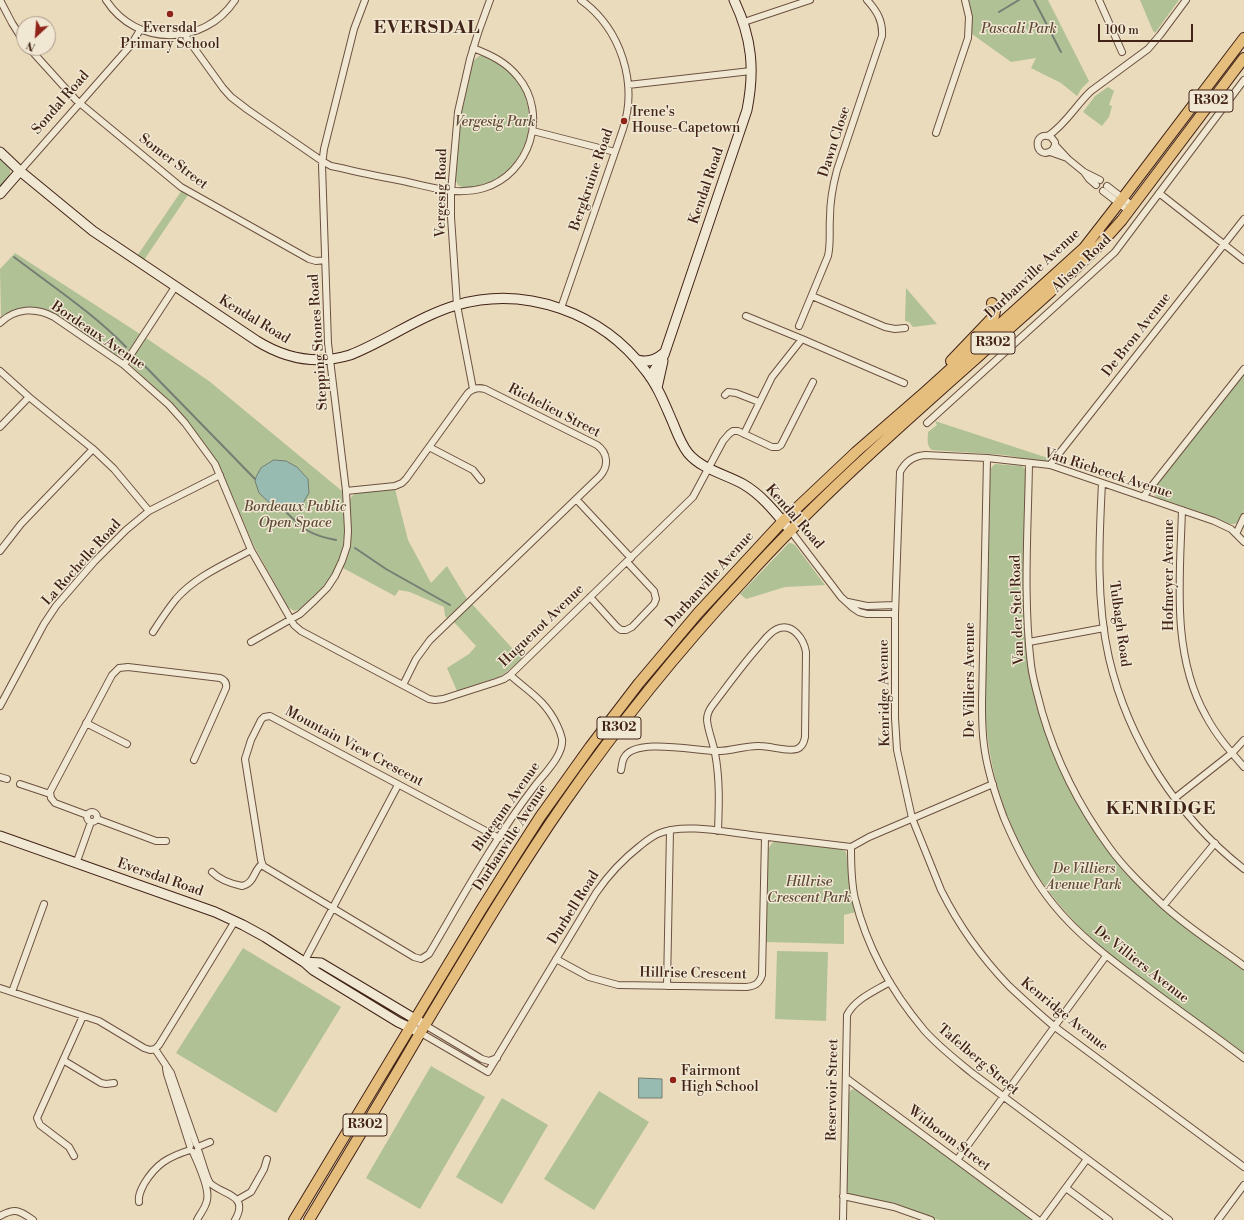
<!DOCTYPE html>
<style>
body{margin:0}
#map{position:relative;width:1244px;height:1220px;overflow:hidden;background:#eadbbc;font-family:"Libre Bodoni",serif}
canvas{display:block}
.north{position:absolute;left:16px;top:16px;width:40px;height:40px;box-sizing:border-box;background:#f1e8d3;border:1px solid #ab9988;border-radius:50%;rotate:206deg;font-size:11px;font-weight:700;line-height:16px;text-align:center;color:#422317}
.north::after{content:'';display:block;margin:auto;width:14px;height:18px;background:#8f2418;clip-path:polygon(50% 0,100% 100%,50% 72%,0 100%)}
.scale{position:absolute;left:1098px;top:24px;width:95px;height:18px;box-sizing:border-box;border:2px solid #422317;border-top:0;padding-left:5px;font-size:12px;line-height:14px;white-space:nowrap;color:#422317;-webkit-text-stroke:3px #f1e8d3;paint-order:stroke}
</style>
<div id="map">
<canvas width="1244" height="1220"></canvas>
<div class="north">N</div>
<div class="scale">100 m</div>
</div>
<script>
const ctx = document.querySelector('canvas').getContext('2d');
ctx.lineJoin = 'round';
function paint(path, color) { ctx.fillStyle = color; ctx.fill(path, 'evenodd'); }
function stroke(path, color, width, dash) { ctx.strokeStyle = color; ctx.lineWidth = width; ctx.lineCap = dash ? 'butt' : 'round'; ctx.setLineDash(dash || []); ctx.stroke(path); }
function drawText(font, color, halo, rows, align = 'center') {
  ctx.font = font + ' "Libre Bodoni",serif'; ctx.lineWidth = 3; ctx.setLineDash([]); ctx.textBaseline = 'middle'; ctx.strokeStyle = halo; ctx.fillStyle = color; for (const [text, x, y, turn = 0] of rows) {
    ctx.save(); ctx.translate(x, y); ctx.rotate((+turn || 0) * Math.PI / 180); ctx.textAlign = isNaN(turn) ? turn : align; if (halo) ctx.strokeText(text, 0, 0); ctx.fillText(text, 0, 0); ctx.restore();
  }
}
paint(new Path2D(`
 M968,0H1048L1089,81L1082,88L1077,96L1061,83L1031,68L1036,58L1011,62L972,34V17Z
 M1140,0H1179L1155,33L1153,31Z
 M483,55C547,78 544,168 478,186C472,188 464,189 458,185L455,179L460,120L473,61L479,56Z
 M1108,87L1114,91L1109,105L1112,106L1109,117L1102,126L1083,112L1095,96Z
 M0,158C15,172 13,172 0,187Z
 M182,190L188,195L144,260L137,256Z
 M15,253L140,334L126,355L121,357L117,356L54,313C36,304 18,306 1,317L0,269Z
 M906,288L937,324L913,327L909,322L905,321Z
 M146,338L209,381L342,491C347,535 348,564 313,597C308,602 302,610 294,611L288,607L253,544L224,476L218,463L179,411L131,365V359Z
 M1244,374V510L1239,521L1235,524H1230L1200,512L1156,497L1153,492L1154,487Z
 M935,421L1051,459L1047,461L1044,462L1005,455L932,450C926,446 928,438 928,432L937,425Z
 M995,464L1022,466L1025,469L1026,472L1023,587L1024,623L1027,658L1030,676L1044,729L1061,773L1087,820L1107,849L1199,937L1244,970V1053C1215,1032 1185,1010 1156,989C1128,968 1098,947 1074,921C1018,862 989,789 985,708L990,478L991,468Z
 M395,489L408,540L431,583L447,566L467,599L447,618L445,616L444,607L410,592L399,590L395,596L343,568C354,543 351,526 350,500L352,496L357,493Z
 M789,543H791L795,545L825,585L785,587L746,599L740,594Z
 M472,604L522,659L504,674L498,677L457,691L447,668L469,654L476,646L453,621Z
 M777,841L841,849L846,852L856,912L844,915V944L766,942L768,849L772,843Z
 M243,948L341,1007L276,1113L176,1053Z
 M777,951L828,952L826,1021L775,1019Z
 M431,1066L485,1097L420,1209L366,1178Z
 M854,1089L859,1090L1033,1220H939L897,1205L849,1194L846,1190L848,1095L851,1090Z
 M599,1091L649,1122L594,1210L544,1179Z
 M502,1098L548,1125L502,1204L456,1177Z`), '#b0c196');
const water = new Path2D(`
 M274,460L286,461L297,467L308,479L309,493L303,503L295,508L287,510L276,509L259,493L255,481L256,477L261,468Z
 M639,1078L662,1079V1098H639Z`);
paint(water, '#98bbb1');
stroke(water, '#767e73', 1);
stroke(new Path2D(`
 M1034,0L1061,52
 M999,12L1019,0
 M14,257C52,286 93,313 126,347
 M139,360L255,479
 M284,510C303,529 309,535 336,540
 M355,548L386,569L450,605`), '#767e73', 2);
const street = new Path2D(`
 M0,0L12,23L24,42
 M106,0C136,47 204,47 235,0
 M1099,0L1122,52
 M744,22L810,0
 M184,34L223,88L231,97L248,110L322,161L331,166L341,168C361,173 382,177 403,181C430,187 456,196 484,188C530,174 549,114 518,77C506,62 491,55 473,48
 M29,48L76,100L181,187L309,259L316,261L325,260
 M628,85L751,71
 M533,131L615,152
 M936,133L968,38L969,17L965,0
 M1048,136C1066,124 1076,105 1091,91L1148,49L1160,35L1186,0
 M1055,145C1054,148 1053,151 1049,152C1035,158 1032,130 1051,137L1055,142V145L1068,159L1084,172L1100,180
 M1050,152L1067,158
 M20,171L131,45L140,30
 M1084,172L1089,179L1096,185
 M1107,186L1133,206
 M1103,191L1129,211
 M1159,193L1244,260
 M812,296L885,327L895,329L905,328
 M561,308L623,129C638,83 621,29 581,0
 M0,323C15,308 36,307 54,317L124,365L169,405L185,423L215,464L251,550L294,625L301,631L429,699L435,700L443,699L496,682L504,679L510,675L693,497L723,441L729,434L733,431H738L772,447H778L781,445L813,382
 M799,326L828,256C831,243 829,230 830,217C830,201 833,185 837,170L882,36C883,21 877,11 867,0
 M802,339L904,383
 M124,365L175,287
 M0,371L29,397L93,449L114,469L149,511
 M473,389L457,305L451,217V192L458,112L470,59L478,33L490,0
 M725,395L728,392L736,393L759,402
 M927,423L1115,252L1244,80
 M0,427L29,397
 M744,434L772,377L802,339L746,316
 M429,447L473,470L481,480
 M987,458L982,703C982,717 982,731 984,745C987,770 995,794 1004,818C1017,849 1032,878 1053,904C1078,935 1110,959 1141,982C1175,1008 1210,1032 1244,1058
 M1029,463C1028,530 1023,598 1031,665C1033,681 1038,696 1042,712C1056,760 1079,806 1109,847C1124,868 1143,886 1162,904C1187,927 1217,946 1244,966
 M1050,465L1244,219
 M1102,483C1099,541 1096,601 1109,658C1128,740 1177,817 1244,869
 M346,491L395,486L402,483L406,479L468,393C473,388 478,387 485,389L597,445C608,453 609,466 600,476L430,640L416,659L403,685
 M1143,497L1244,369
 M576,499L631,558
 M1182,510C1180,578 1171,654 1206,716C1216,735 1230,751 1244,767
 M790,530L841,597L853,608L859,612L867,614H895
 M1236,534L1244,517
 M1244,542L1231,529L1214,521L1050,465L987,458L925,455C914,456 905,462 900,472L895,614V718L897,750L912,818L941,890C958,924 983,959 1009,986C1024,1000 1039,1014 1055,1027L1244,1167
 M0,551L21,524L93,449
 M590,597L617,627L621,630H626L632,627L654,604L656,599L654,591L627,562
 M848,602L867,606L895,605
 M153,632C160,621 168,609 176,599C196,576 226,564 251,550
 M251,642L300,614L315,600L327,588L335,576L342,561L347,546L348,531L346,491L328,343L322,165L324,149L354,29L365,0
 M1029,642L1104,628
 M0,706L44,624L56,606L94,562L126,530L149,511L220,475
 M86,723L127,744
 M621,770C622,766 622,761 624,758C634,737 696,751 715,751C730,752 745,745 760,746C771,746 787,752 797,749C802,747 804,743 805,737L806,652C804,640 793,622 777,629C770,632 765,639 760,645C743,664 728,685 712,706C709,710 707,714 707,720C708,731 713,742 715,753C720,779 719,805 718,831
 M0,777L7,779
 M20,784L50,794
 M1175,798L1232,753L1244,740
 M87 817a5 5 0 1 1 10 0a5 5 0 1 1-10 0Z
 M87,815L55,803L51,798L50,792L112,675L119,668L128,667L220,678C225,680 227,683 226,688L194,760
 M97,819L156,841H166
 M499,838L270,716L264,717L261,720L251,740L245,759L261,860L263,866L414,957L421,959L429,954C462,898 494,839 534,787C543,775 564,755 562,739C561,734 559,729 557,725C545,700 529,692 510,675
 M851,847C851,864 851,882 855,899C867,947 892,992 924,1030C938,1046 955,1059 972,1073L1169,1220
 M851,847L869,837L993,784
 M76,864L91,822
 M212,872C220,880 232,884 242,886C255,883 253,871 262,864
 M1164,905L1215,843
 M556,959L589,977L618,985L746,987C755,986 759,984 762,975L765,837
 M304,962L398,785
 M667,986L670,830
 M0,988L99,1021L144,1048L150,1050L155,1049
 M12,992L44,904
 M425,1025L482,1059L489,1061L497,1058
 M421,1033L488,1072L596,893C609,874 622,860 640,846C646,841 652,836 660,833C684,823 725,832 751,835C784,839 817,843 851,847
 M155,1049L159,1045L235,921
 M155,1049L171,1073L196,1144
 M63,1060L101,1083L106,1084L114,1083
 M166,1068L167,1074L190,1146
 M846,1078L1038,1220
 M198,1147L210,1142
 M198,1150C201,1157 206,1178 210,1183C222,1195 250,1194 235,1220
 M193,1152C198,1164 210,1188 207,1200C206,1207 200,1214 197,1220
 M74,1156L69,1147L40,1125L37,1118L83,1016
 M957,1160L1106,956
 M1066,1188L1109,1220
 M843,1196L894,1207L931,1220
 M237,1200L251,1192L264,1169L267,1159
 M139,1202C138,1195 141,1190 144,1184C156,1164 168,1157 190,1150
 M0,1216C15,1208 19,1210 33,1220
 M843,1220L847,1015C855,999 875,991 890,982
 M1042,1220L1087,1159
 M1218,1220L1244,1185`);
const secondary = new Path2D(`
 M0,152L20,171L93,231L257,341C286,359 317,365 350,355C386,341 419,316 457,305C526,285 602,313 645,370C658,386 665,405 673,423C677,433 681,444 688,453C701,469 725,474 743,484C762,495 776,513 790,530
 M0,194L20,171
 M638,360C648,363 656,360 664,353
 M650,377L664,355L747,110C755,70 752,38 734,0
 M657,388L663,361
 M0,836L215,912L243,925L265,937L304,962L313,970L398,1022L417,1031
 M304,962L321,963L425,1025`);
const primary = new Path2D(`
 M951,361L994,316L995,311L992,303
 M294,1220L481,910L515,856L540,817L590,747L639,683L698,613L783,521L856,452L925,392L1084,248L1119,203L1244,38
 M309,1220C346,1158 383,1097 419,1035C466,957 512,878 564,803C619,724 679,650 744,580C817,499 899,427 980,355C1028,311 1079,270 1122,220L1244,58`);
stroke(street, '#6c5140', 8);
stroke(secondary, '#422317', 11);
stroke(primary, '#422317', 12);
stroke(street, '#f1e8d3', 6);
stroke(secondary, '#f1e8d3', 9);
stroke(primary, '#e5be7e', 10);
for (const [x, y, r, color] of [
 [170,14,4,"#8f2418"],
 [624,121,4,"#8f2418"],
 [673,1080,4,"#8f2418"]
]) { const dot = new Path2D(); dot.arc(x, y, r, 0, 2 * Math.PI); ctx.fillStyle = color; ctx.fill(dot); stroke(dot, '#f1e8d3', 1.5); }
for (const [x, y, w] of [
 [1211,101,44],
 [993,343,44],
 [619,728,44],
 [365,1125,44]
]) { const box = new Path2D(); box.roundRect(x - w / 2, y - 11, w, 22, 3); ctx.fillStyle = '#f1e8d3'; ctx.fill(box); stroke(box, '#422317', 1); }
drawText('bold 13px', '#422317', null, [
 ["R302",1211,101],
 ["R302",993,343],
 ["R302",619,728],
 ["R302",365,1125]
]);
drawText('14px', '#422317', '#f1e8d3', [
 ["Eversdal",170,29,"center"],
 ["Primary School",170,45,"center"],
 ["Irene's",632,113],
 ["House-Capetown",632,129],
 ["Fairmont",681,1072],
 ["High School",681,1088]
], 'left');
drawText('italic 14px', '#5e4a37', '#f1e8d3', [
 ["Pascali Park",1019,30],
 ["Vergesig Park",495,123],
 ["Bordeaux Public",295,508],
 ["Open Space",295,524],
 ["De Villiers",1084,870],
 ["Avenue Park",1084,886],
 ["Hillrise",809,883],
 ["Crescent Park",809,899]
]);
drawText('14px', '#422317', '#f1e8d3', [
 ["Sondal Road",61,103,-49],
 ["Dawn Close",835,142,-72],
 ["Somer Street",173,162,37],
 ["Bergkruine Road",592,180,-71],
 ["Kendal Road",707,186,-71],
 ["Vergesig Road",442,193,-89],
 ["Alison Road",1082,264,-44],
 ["Durbanville Avenue",1033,274,-43],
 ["Kendal Road",254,320,31],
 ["De Bron Avenue",1137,335,-52],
 ["Bordeaux Avenue",98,336,34],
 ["Stepping Stones Road",319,342,-94],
 ["Richelieu Street",554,411,27],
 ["Van Riebeeck Avenue",1108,474,18],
 ["Kendal Road",794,517,49],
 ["La Rochelle Road",82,563,-48],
 ["Hofmeyer Avenue",1170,575,-90],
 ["Durbanville Avenue",710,580,-48],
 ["Van der Stel Road",1018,610,-92],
 ["Tulbagh Road",1119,624,82],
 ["Huguenot Avenue",542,626,-44],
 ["De Villiers Avenue",971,680,-90],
 ["Kenridge Avenue",885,693,-91],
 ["Mountain View Crescent",354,747,28],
 ["Bluegum Avenue",507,807,-55],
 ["Durbanville Avenue",511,838,-57],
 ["Eversdal Road",160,878,19],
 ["Durbell Road",574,908,-58],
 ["De Villiers Avenue",1141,965,38],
 ["Hillrise Crescent",693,974,1],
 ["Kenridge Avenue",1064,1015,39],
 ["Tafelberg Street",978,1060,40],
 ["Reservoir Street",833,1090,-89],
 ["Witboom Street",949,1139,37]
]);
ctx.letterSpacing = '1px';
drawText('bold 18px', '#422317', '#f1e8d3', [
 ["EVERSDAL",427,29],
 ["KENRIDGE",1161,810]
]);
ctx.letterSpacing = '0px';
</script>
